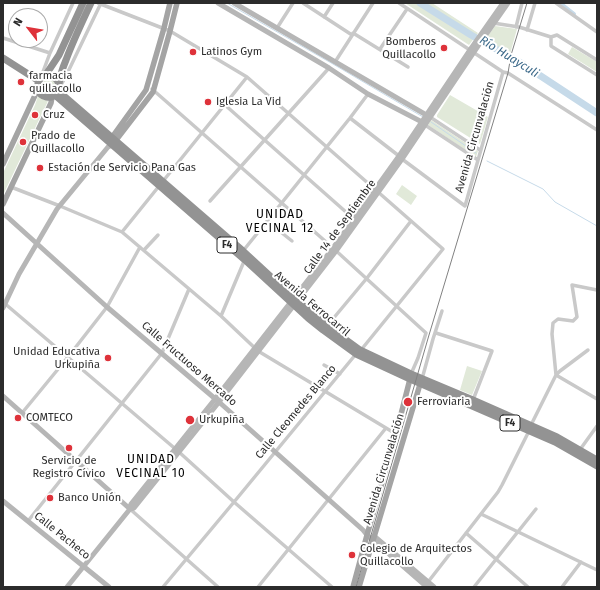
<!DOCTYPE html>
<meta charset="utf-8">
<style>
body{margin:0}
#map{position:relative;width:600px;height:590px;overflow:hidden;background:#fff;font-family:"Fira Sans",sans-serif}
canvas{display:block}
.frame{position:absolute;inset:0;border:4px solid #2c2c2c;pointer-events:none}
.north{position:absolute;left:8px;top:8px;width:40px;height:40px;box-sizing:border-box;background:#fff;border:1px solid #ababab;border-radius:50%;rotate:301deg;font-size:11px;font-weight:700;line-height:16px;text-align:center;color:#2c2c2c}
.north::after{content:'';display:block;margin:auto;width:14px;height:18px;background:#de323a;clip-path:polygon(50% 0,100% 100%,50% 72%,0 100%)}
</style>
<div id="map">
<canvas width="600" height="590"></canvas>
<div class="frame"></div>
<div class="north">N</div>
</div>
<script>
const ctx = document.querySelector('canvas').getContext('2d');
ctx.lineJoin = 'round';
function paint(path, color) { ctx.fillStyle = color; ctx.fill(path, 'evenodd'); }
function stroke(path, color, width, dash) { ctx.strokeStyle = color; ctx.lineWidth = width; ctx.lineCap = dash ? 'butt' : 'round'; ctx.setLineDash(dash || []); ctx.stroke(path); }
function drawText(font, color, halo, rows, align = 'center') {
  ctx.font = font + ' "Fira Sans",sans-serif'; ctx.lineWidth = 4; ctx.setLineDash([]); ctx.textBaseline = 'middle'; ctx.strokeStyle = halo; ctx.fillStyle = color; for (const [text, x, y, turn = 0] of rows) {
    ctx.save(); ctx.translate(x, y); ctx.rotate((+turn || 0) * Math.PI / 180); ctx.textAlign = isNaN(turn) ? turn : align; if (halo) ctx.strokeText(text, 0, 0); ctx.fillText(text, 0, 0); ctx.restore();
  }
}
paint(new Path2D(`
 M405,3H432L478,33L469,45Z
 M495,26L517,29L510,54L485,40Z
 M572,47L597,62V72L568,54Z
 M48,79H52L55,84C54,92 46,98 42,87L44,81Z
 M450,95L488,117L480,144L437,117V115Z
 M38,96L42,99L48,101L3,195V173L35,105Z
 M431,120L478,151L476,157L428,125Z
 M402,185L417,196L411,205L396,194Z
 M467,366L482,371L472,395L460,390Z`), '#e1e9d9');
stroke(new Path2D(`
 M227,3L333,64L423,117
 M431,122L476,153
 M487,161L543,189L555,202L597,226`), '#c6dae9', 1);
stroke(new Path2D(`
 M560,3L574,14`), '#c6dae9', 4);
stroke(new Path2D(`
 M420,3L471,35L521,63L597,113`), '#c6dae9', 7);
stroke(new Path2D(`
 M98,3L170,31L247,77L443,249L361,350
 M303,3L352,35
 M399,3L503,72L508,73L597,130
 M556,3L597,32
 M324,17L333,3
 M493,23L519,27L551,37
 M516,27L522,3
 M277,28L293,3
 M527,30L535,3
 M353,33L408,67
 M3,38L50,53
 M380,49L407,9
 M597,60L557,35L551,37V46L597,75
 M335,62L373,3
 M41,77L50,53L73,3
 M61,85L66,76L101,3
 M152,89L333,248L426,333L418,358L411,374
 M225,105L355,220
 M430,117L480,150
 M350,118L399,156L402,159L465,206L503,72
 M425,125L478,160
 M11,187L60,206L122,232L221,316L258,351L396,434
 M210,201L329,68
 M267,221L292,241
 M122,232L247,77
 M144,250L158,235
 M243,251L350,118L368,94
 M3,302L179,452L234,502L332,587
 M221,316L245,259
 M327,326L367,278L411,221
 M436,333L492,351L473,400
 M324,365L340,374
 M556,375L552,334L553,323L558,319L573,321L577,317L572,285L597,290
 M556,375L597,399
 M422,379L433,339L442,311
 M22,413L68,357L107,307L140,247
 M531,425L556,375L560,371L588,350
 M579,451L597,426
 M130,509L218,587
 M481,514L597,570
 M28,521L162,353L189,289
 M466,533L528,587
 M163,587L234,502L356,354
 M258,587L386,428
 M423,587L428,582L498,492L502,485L529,431
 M474,587L536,509
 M562,587L581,562`), '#c9c9c9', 3.5);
stroke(new Path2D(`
 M218,3L329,68L368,94L422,122L425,125
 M234,3L428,116
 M3,213L107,307L219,402L363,530L367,535L373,540L427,587
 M3,308L19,274L57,209L108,147L112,145
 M3,396L130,509
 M3,501L109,587
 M130,509L134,508L219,402L336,251L402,159L480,43L508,3
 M374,536L434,587
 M67,587L130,509L131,504L215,399L333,248L399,156L470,50L503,3`), '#b6b6b6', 5);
stroke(new Path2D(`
 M110,140L146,90L164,28L170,3
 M113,144L153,92L170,31L177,3
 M3,164L38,89
 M3,204L51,103L52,97
 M353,587L367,535L396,434L411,375
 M359,587L421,381`), '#a4a4a4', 5.5);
stroke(new Path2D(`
 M3,58L39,81
 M45,76L59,55L83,3
 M59,84C54,70 35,75 38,89C40,98 52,100 57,93C59,90 59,87 59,84C60,76 63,67 66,60C73,41 82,22 91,3
 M58,91L243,251L294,298L327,326L360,350L411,374L473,400L557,437L597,460
 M55,95L245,260L308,318L323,330L356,354L410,379L555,442L597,466`), '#939393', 7);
stroke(new Path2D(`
 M356,587L429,335L508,73L511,55L527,3`), '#818181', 1);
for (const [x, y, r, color] of [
 [444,48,4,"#de323a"],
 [193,52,4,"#de323a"],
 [21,82,4,"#de323a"],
 [208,102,4,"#de323a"],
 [35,115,4,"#de323a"],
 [23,142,4,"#de323a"],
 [40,168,4,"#de323a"],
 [108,358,4,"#de323a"],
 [408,402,5,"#de323a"],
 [18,418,4,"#de323a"],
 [190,420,5,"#de323a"],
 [69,448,4,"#de323a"],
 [50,498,4,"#de323a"],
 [352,555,4,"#de323a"]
]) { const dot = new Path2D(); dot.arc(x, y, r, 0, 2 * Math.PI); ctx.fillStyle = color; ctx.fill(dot); stroke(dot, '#fff', 1.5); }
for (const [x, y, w] of [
 [227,245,20],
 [510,423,20]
]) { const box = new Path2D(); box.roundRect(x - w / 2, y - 8, w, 16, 3); ctx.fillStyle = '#fff'; ctx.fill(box); stroke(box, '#2c2c2c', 1); }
drawText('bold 10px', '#2c2c2c', null, [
 ["F4",227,245],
 ["F4",510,423]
]);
drawText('11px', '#2c2c2c', '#fff', [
 ["Bomberos",436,42,"right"],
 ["Quillacollo",436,55,"right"],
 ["Latinos Gym",201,52],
 ["farmacia",29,76],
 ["quillacollo",29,89],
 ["Iglesia La Vid",216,102],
 ["Cruz",43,115],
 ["Prado de",31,136],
 ["Quillacollo",31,149],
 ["Estación de Servicio Pana Gas",48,168],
 ["Unidad Educativa",100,352,"right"],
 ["Urkupiña",100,365,"right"],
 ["Ferroviaria",417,402],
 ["COMTECO",26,418],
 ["Urkupiña",199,420],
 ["Servicio de",69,461,"center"],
 ["Registro Cívico",69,474,"center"],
 ["Banco Unión",58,498],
 ["Colegio de Arquitectos",360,549],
 ["Quillacollo",360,562]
], 'left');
drawText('11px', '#2c2c2c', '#fff', [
 ["Avenida Circunvalación",475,137,-74],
 ["Calle 14 de Septiembre",340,227,-54],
 ["Avenida Ferrocarril",312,304,40],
 ["Calle Fructuoso Mercado",189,364,41],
 ["Calle Cleomedes Blanco",296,412,-50],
 ["Avenida Circunvalación",384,469,-73],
 ["Calle Pacheco",62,536,39]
]);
drawText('italic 12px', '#3d6a8a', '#fff', [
 ["Río Huayculi",509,57,32]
]);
ctx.letterSpacing = '1px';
drawText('12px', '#000', '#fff', [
 ["UNIDAD",280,215],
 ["VECINAL 12",280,229],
 ["UNIDAD",151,460],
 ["VECINAL 10",151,474]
]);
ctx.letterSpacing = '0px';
</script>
